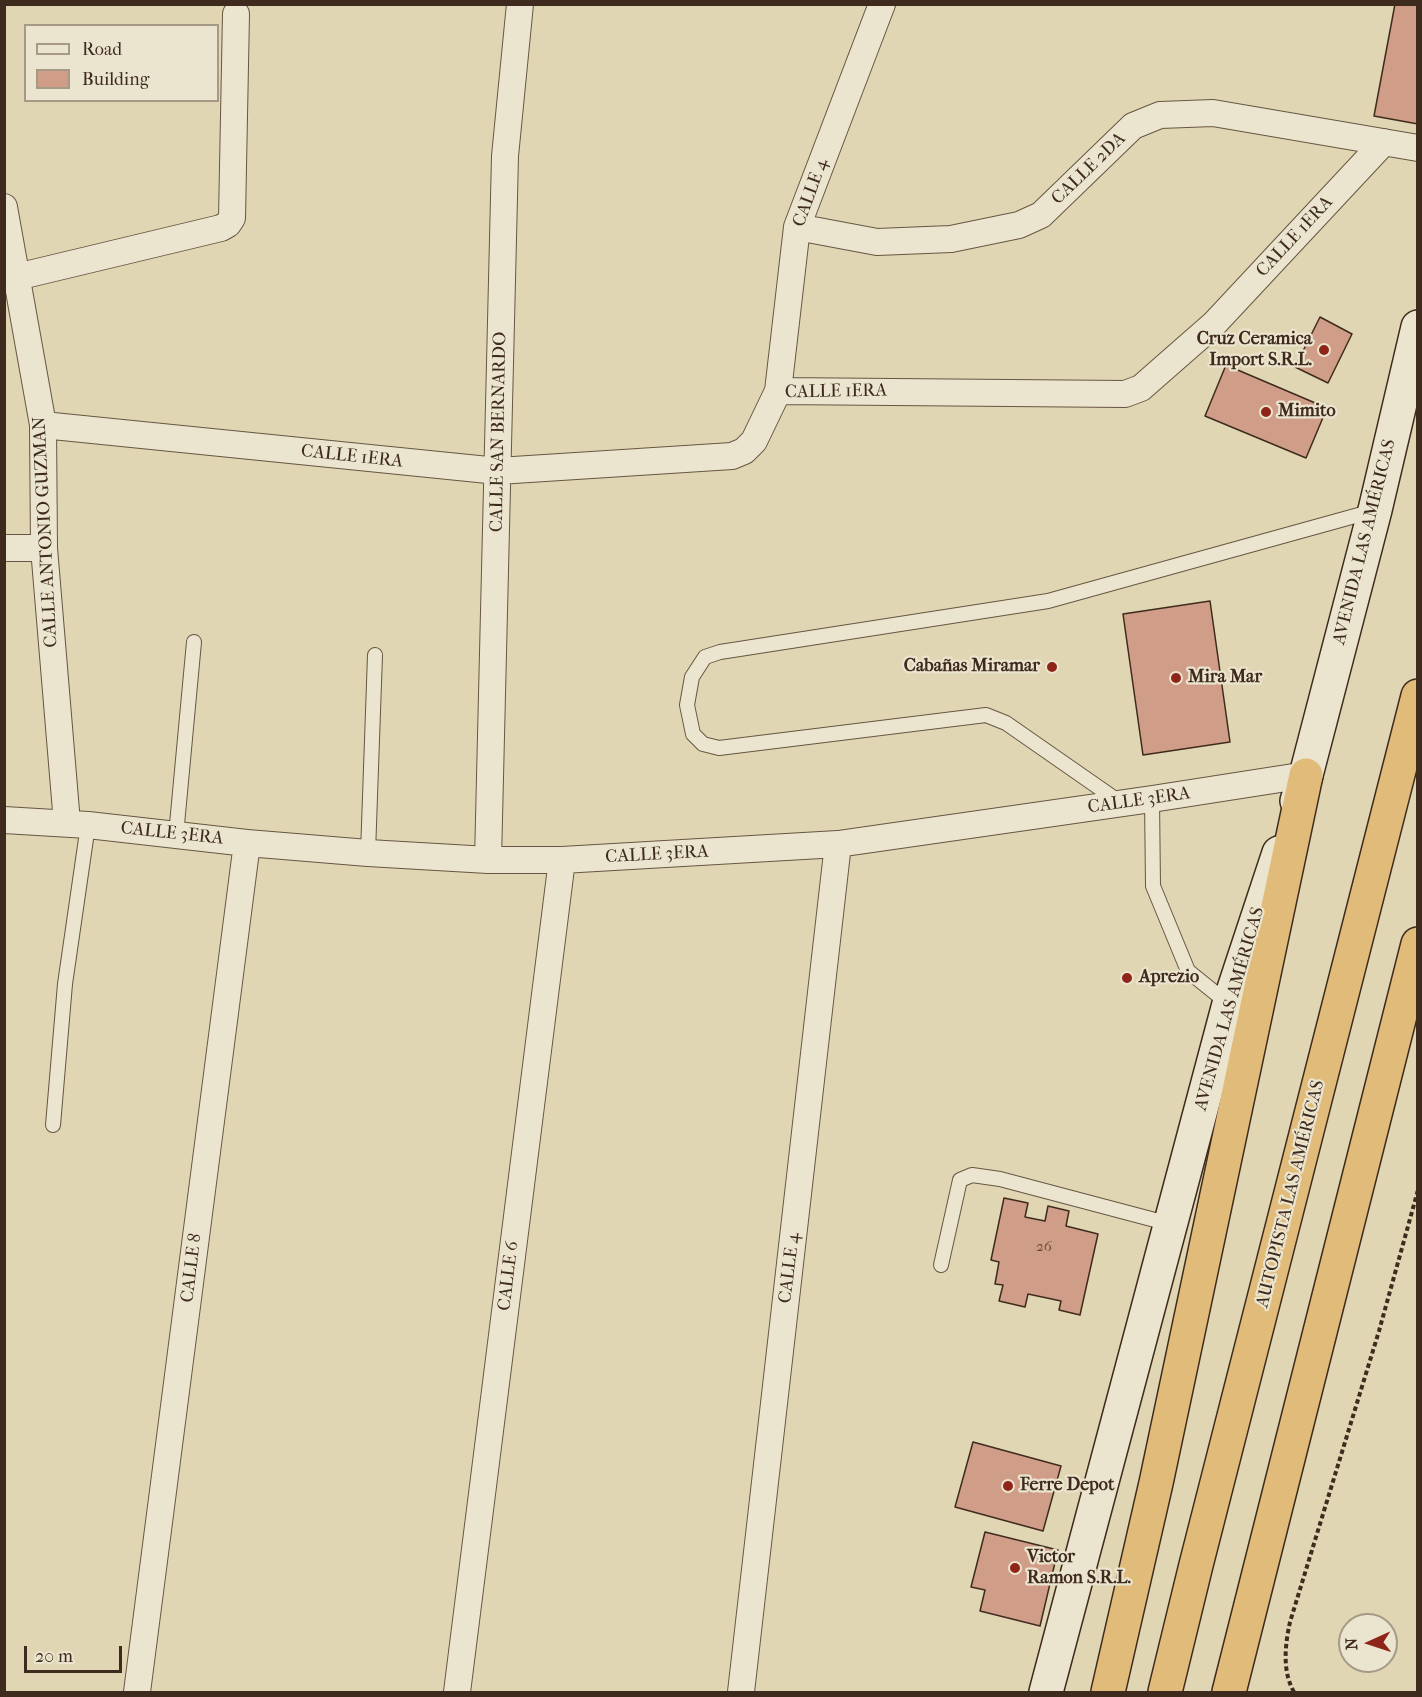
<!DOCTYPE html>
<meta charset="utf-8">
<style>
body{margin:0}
#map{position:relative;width:1422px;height:1697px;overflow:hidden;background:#e0d6b3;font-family:"IM FELL French Canon",serif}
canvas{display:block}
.frame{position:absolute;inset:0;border:6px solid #3f2b1d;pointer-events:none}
.legend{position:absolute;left:24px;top:24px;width:195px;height:78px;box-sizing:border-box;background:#ebe4ce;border:2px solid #a69a87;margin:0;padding:8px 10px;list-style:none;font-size:18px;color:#3f2b1d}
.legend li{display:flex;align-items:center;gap:12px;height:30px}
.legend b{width:30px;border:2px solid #a69a87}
.north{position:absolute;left:1338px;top:1613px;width:60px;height:60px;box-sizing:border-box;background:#ebe4ce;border:2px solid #a69a87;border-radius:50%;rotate:267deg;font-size:16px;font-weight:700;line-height:24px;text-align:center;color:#3f2b1d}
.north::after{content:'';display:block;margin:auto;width:21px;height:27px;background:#8f2418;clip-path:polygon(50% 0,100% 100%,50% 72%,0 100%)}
.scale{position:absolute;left:24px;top:1646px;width:98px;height:27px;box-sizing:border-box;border:3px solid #3f2b1d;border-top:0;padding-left:8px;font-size:18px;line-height:21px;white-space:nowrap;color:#3f2b1d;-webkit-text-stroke:4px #ebe4ce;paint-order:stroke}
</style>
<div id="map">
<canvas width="1422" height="1697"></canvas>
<div class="frame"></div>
<ul class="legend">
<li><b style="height:8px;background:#ebe4ce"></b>Road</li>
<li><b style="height:16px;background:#d09d88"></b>Building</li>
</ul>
<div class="north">N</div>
<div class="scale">20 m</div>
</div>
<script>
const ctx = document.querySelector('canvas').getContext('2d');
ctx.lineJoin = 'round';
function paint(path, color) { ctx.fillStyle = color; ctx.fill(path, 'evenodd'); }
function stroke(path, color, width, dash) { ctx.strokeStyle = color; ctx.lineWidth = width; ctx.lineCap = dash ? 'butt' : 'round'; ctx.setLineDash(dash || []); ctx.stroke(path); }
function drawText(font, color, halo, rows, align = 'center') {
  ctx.font = font + ' "IM FELL French Canon",serif'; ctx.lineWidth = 4.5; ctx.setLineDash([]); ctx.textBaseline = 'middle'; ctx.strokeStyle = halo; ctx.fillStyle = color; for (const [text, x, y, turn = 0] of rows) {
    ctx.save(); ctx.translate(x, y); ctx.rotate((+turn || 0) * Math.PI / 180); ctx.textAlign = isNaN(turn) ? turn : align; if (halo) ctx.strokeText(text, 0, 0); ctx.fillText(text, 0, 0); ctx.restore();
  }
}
const building = new Path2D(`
 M1395,4H1418V124L1374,116Z
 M1320,317L1352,334L1328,383L1295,367Z
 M1226,365L1327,408L1306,458L1205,416Z
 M1210,601L1230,742L1143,755L1123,614Z
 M1004,1198L1028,1203L1025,1217L1045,1221L1048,1206L1069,1211L1066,1226L1098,1234L1080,1315L1059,1310L1061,1301L1028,1294L1025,1307L999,1301L1003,1285L995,1284L999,1262L991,1260Z
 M973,1442L1061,1466L1043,1531L955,1507Z
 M985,1532L1058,1550L1040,1626L980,1611L985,1590L971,1587Z`);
paint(building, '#d09d88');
stroke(building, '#3f2b1d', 1.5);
const lane = new Path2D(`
 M1152,799L1153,886L1188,971L1229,1004
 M1121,803L1006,723L986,715L719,748L703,744L693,734L687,705L692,677L705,657L720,652L1048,601L1373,511
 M176,835L194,642
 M368,853L375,655
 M53,1125L65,984L88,825
 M941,1265L960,1180L972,1175L1000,1179L1170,1224`);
const street = new Path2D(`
 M4,207L43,425L44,548L67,823
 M797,227L877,242L951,239L1019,225L1041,215L1133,126L1160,115L1213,113L1418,148
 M4,280L221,228L228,224L232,218L236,14
 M778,391L797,227L882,4
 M43,425L498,471L732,456L744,451L754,441L778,391L1125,394L1141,388L1214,324L1384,142
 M4,548H44
 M4,820L88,825L247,843L368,853L488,860H562L838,844L1152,799L1306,775
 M488,860L505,156L520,4
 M137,1692L247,843
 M457,1692L562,860
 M741,1692L838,844`);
const secondary = new Path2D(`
 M1297,801L1306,775L1375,510L1418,327
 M1046,1692L1229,1004L1279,853`);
const highway = new Path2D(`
 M1108,1692L1156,1483L1306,775
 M1165,1692L1196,1565L1418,696
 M1229,1692L1418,944`);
stroke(lane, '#675642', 16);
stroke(street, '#675642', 28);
stroke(secondary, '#3f2b1d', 36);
stroke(highway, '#3f2b1d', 36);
stroke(new Path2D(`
 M1294,1692C1282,1671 1285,1645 1290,1622L1379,1331L1418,1190`), '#3f2b1d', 4, [4.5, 3]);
stroke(lane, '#ebe4ce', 14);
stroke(street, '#ebe4ce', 26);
stroke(secondary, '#ebe4ce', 33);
stroke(highway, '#e0bb7a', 33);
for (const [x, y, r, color] of [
 [1324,350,6,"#8f2418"],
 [1266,412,6,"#8f2418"],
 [1052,667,6,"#8f2418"],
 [1176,678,6,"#8f2418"],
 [1127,978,6,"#8f2418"],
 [1008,1486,6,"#8f2418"],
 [1015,1568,6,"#8f2418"]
]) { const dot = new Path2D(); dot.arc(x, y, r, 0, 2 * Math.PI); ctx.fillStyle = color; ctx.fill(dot); stroke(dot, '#ebe4ce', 2); }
drawText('15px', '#634838', null, [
 ["26",1044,1247]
]);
drawText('18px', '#3f2b1d', '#ebe4ce', [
 ["CALLE 2DA",1089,169,-44],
 ["CALLE 4",811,193,-70],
 ["CALLE 1ERA",1295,237,-47],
 ["CALLE 1ERA",836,392,-1],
 ["CALLE SAN BERNARDO",499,432,-89],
 ["CALLE 1ERA",352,457,6],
 ["CALLE ANTONIO GUZMAN",46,532,-93],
 ["AVENIDA LAS AMÉRICAS",1365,542,-76],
 ["CALLE 3ERA",1139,801,-8],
 ["CALLE 3ERA",172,834,6],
 ["CALLE 3ERA",657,855,-3],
 ["AVENIDA LAS AMÉRICAS",1230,1009,-74],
 ["AUTOPISTA LAS AMÉRICAS",1291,1194,-76],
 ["CALLE 8",192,1268,-83],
 ["CALLE 4",790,1268,-83],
 ["CALLE 6",509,1276,-83]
]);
drawText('bold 18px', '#3f2b1d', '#ebe4ce', [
 ["Cruz Ceramica",1312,340,"right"],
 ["Import S.R.L.",1312,361,"right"],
 ["Mimito",1278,412],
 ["Cabañas Miramar",1040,667,"right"],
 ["Mira Mar",1188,678],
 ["Aprezio",1139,978],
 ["Ferre Depot",1020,1486],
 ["Victor",1027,1558],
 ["Ramon S.R.L.",1027,1579]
], 'left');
</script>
